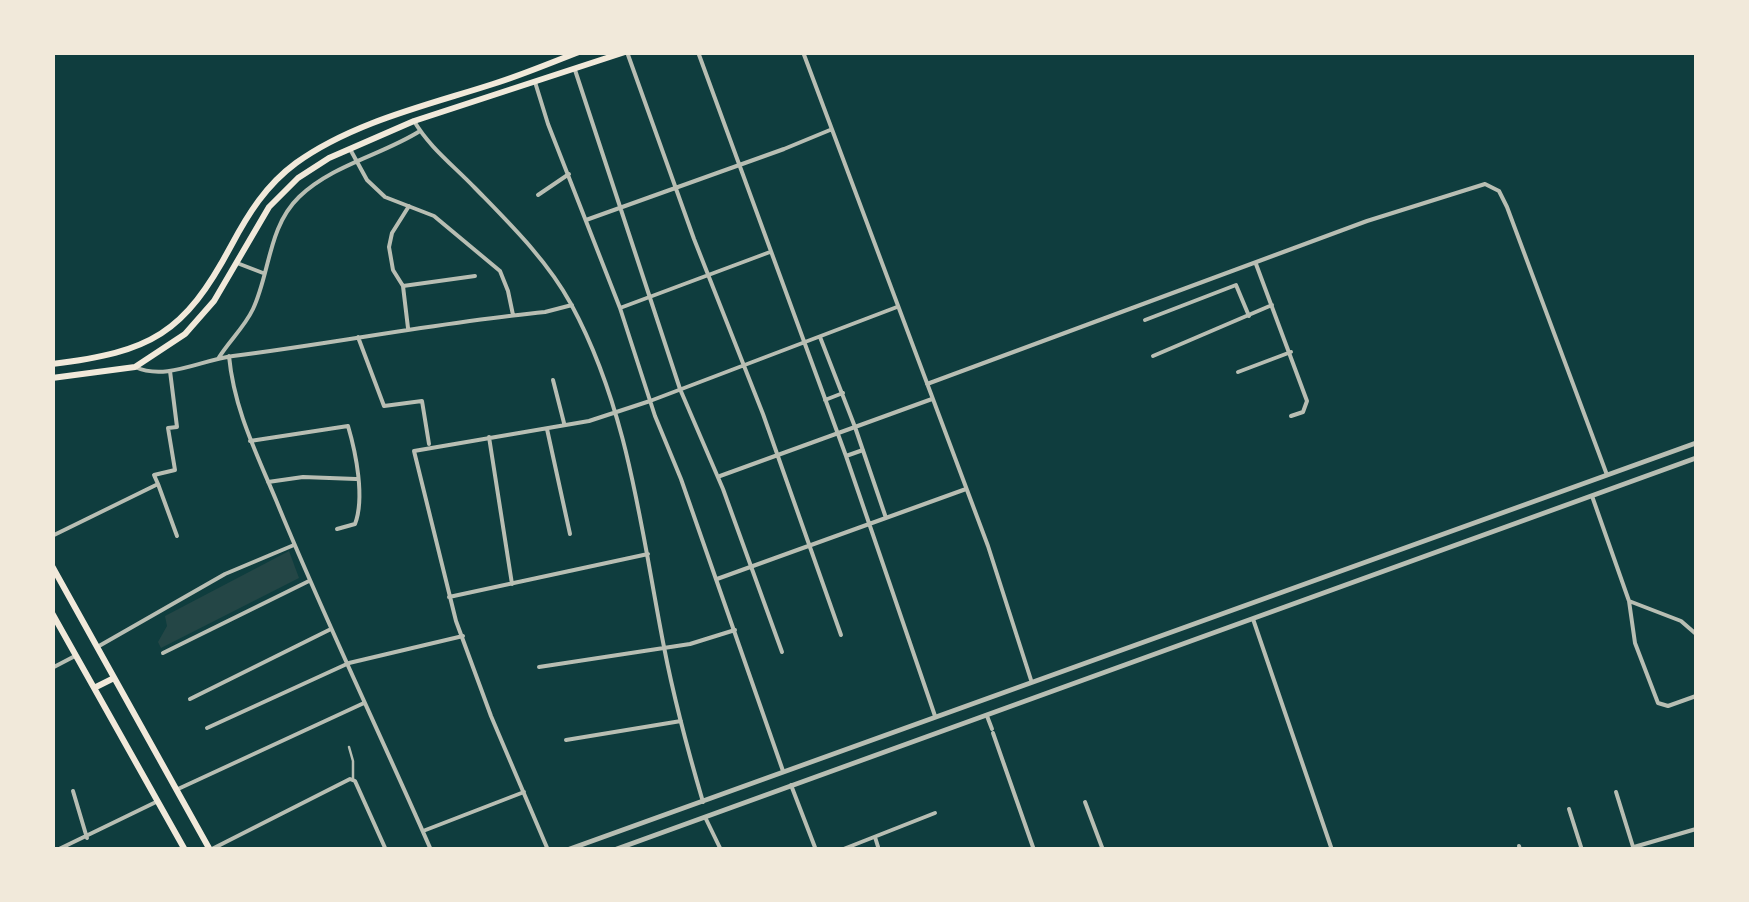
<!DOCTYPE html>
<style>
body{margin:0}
#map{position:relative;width:1749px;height:902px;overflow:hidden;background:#0f3d3e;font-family:"PT Sans Narrow",sans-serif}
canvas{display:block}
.frame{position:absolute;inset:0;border:55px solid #f1e9da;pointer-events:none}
</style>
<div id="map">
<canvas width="1749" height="902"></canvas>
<div class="frame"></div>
</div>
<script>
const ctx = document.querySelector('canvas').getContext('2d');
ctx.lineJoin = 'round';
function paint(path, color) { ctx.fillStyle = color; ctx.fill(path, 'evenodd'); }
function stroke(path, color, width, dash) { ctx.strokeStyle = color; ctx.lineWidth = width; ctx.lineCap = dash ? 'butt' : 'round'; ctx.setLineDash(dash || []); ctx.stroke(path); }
paint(new Path2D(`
 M289,551L299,578L161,648L158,642L167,626L165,616Z`), '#244646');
stroke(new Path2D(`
 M349,747L353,761V779`), '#b8beb3', 2.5);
stroke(new Path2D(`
 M627,52L694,239L763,414L841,635
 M698,52L846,456L935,716
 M803,52L988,546L1031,680
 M575,70L680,389L723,489L782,652
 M535,82L548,124L620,308L655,416L681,479L783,771
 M414,121C430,148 453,165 475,188C510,224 547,260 571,304C629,411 641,530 664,647C674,699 688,751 703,802
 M350,149L367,180L385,197L434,216L500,271L508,291L513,315
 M538,195L569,174
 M586,220L784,149L830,130
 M237,263L263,273
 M1256,264L1307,401L1303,412L1291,416
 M403,286L475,276
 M620,308L770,252
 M1145,320L1236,285L1249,316
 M408,328L403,286L393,270L389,247L392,233L409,206
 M358,337L384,406L422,401L429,444
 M820,337L855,427L886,518
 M229,356C234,409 256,452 276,500C324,618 380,733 431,850
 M1153,356L1272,305
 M218,359C228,342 244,328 253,309C270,273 268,227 299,197C332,165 382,155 420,131
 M135,367C166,381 201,360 233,356C337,343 441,322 545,312L572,305
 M1238,372L1291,352
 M553,380L564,423
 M927,384L1367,221L1485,184L1499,191L1507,207L1607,475
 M825,400L843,393
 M547,429L570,534
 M489,437L512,584
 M250,441L348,426C356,453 365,498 355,524L337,529
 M846,456L863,450
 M720,476L932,399
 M268,482L303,477L356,479
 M158,484L177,536
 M1592,496L1629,601L1635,643L1658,703L1668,706L1696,696
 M52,536L158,484L154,475L175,470L168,428L177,427L170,371
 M717,579L966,489
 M449,597L648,554
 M1629,601L1681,621L1696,634
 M1253,619L1332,850
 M99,646L225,574L294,545
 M163,653L309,581
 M539,667L690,644L735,630
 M52,668L75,656
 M190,699L331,629
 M987,716L992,729
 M207,728L349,663L463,636
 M993,733L1034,850
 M566,740L681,721
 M791,785L816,850
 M178,789L364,703
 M73,791L87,838
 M1616,792L1634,850
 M1085,802L1103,850
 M1569,809L1582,850
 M705,817L721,850
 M423,831L524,792
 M875,837L879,850
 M1519,846L1520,850
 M1634,847L1696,829
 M57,850L156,802
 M210,850L350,779L355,781L386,850
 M548,850L491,716L456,621L414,451L589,421L650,401L897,307
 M841,850L935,813`), '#b8beb3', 4);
stroke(new Path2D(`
 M567,850L1696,443
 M614,850L1696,458`), '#b8beb3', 5);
stroke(new Path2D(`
 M52,566L210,850
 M52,613L185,850
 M94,688L114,678`), '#f1e9da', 6);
stroke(new Path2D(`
 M52,364C151,352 184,334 231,246C248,214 266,185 296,163C353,122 428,105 493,84C522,75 550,63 579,52
 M52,378L135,367L185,334L214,301L269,207L298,178L329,158L414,121L625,52`), '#f1e9da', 6);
</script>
